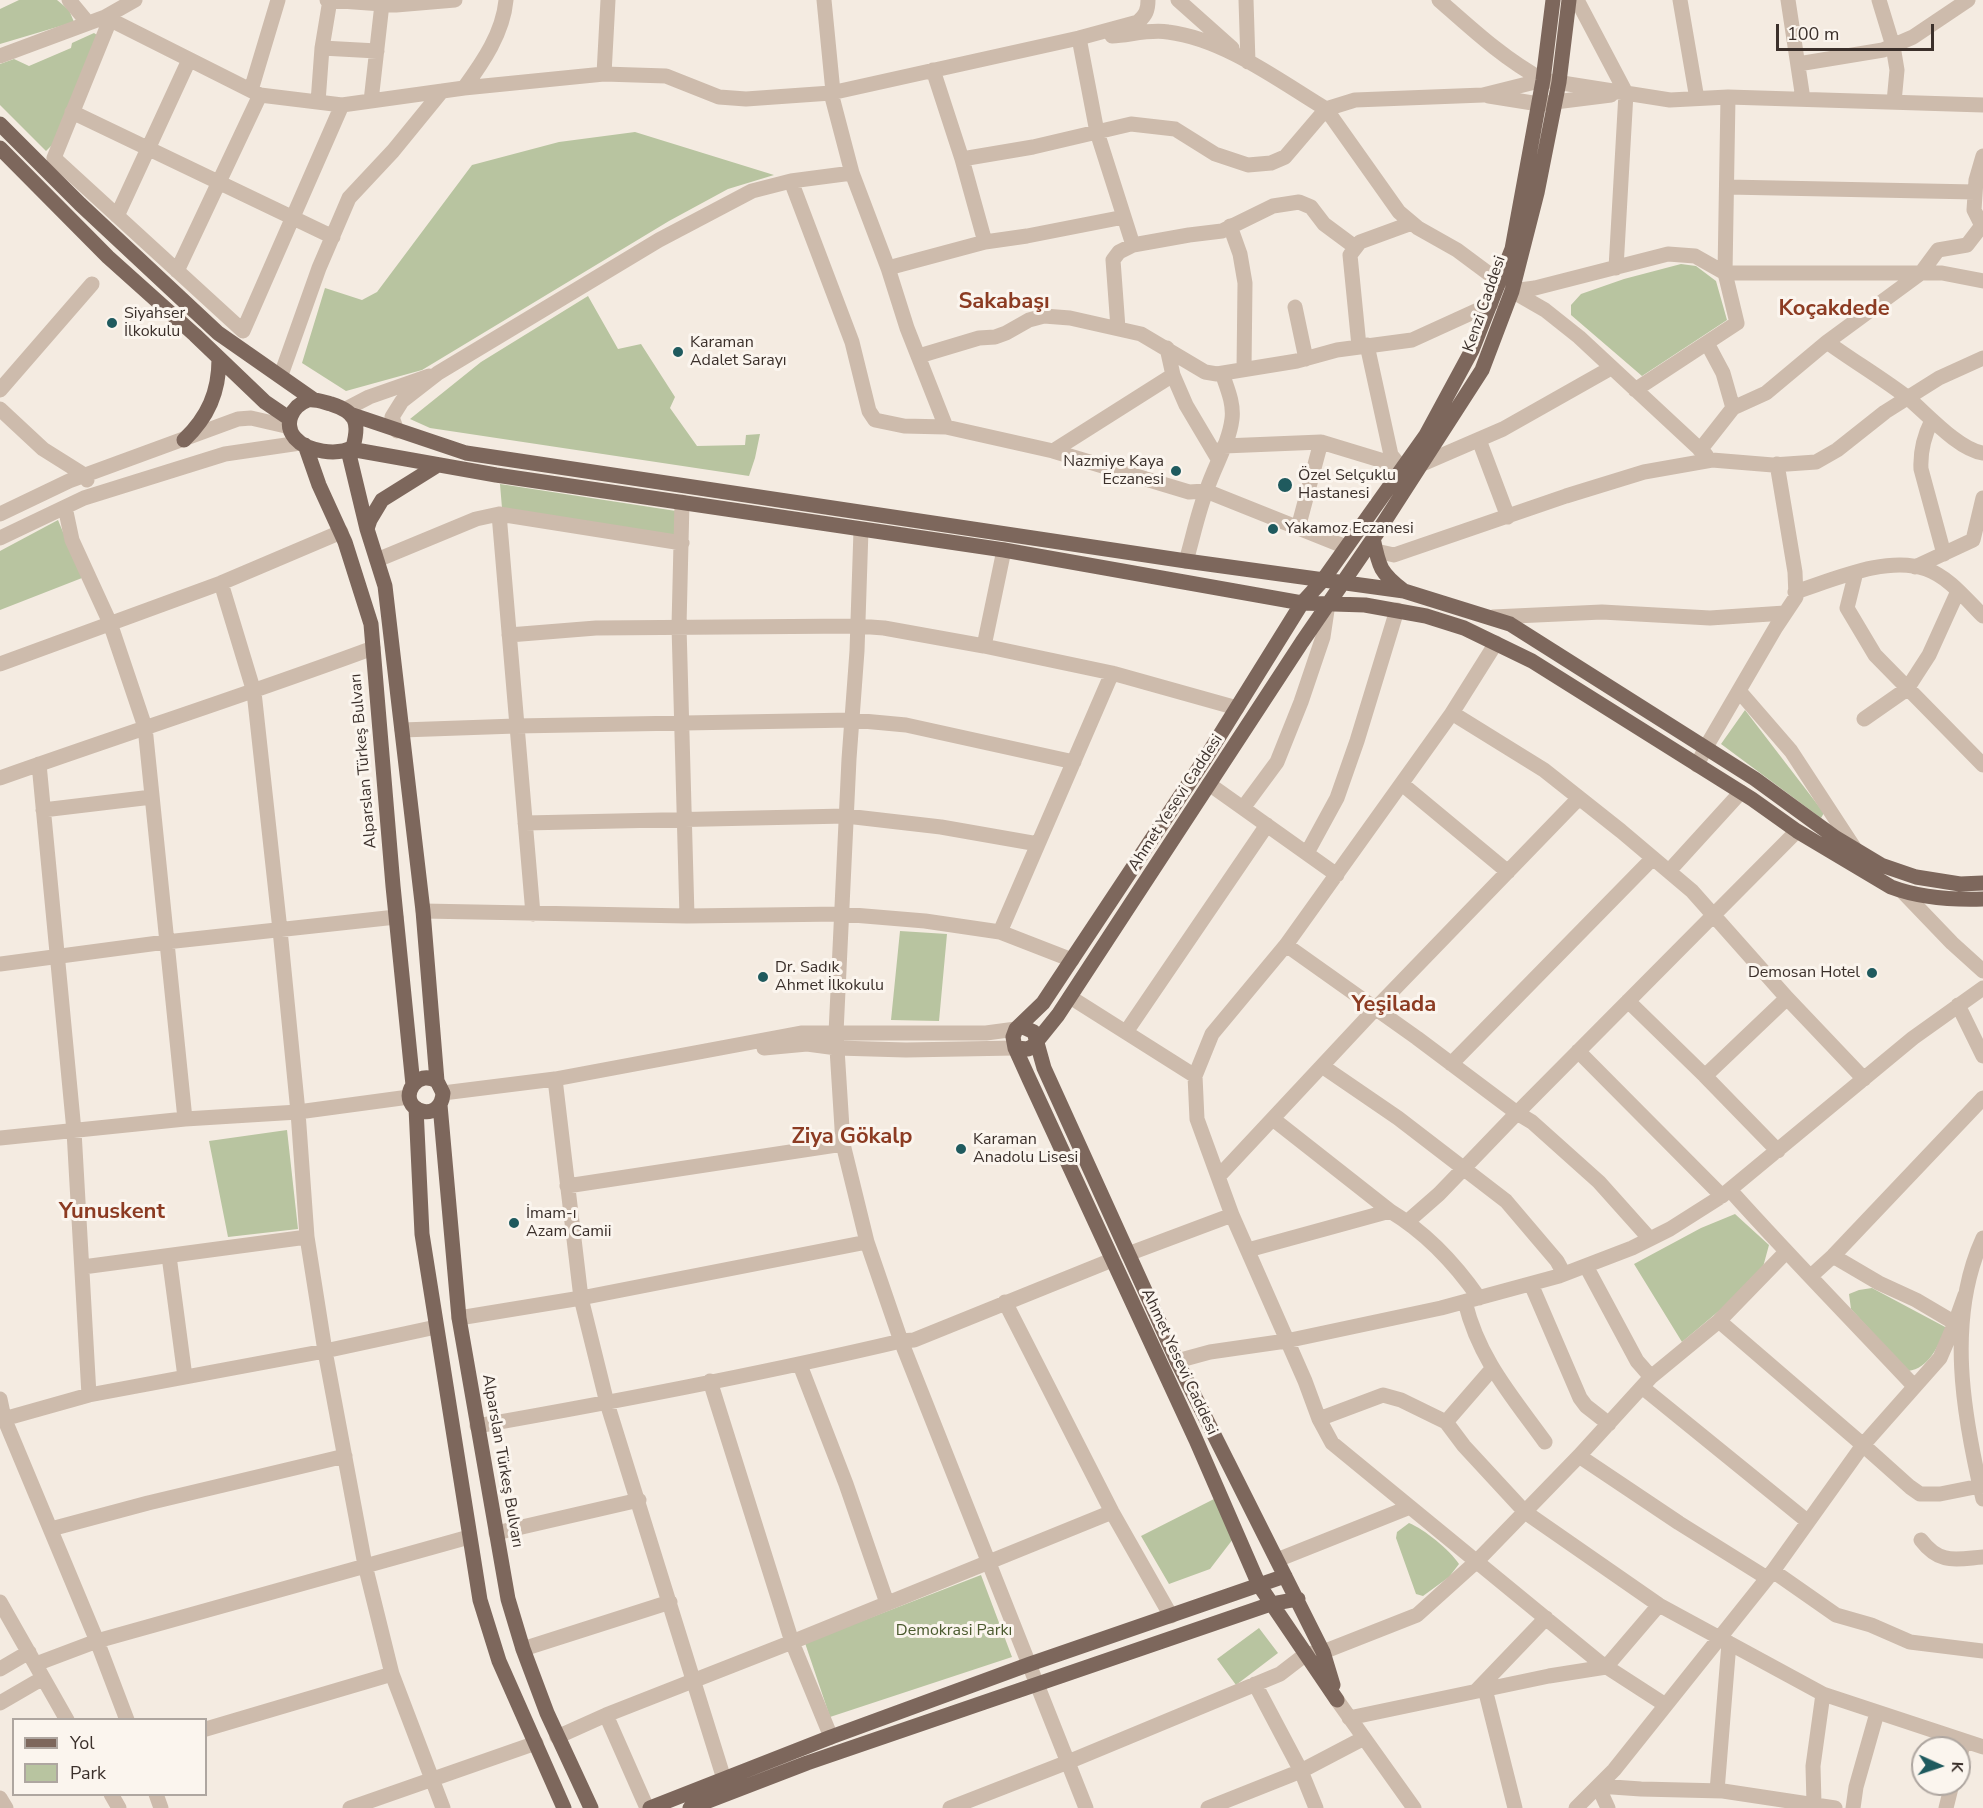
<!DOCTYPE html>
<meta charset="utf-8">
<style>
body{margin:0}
#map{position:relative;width:1983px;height:1808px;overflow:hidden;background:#f4ebe1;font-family:"Nunito Sans",sans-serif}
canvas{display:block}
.legend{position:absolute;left:12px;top:1718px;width:195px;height:78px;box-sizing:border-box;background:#fbf5ee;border:2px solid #aea6a0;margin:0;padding:8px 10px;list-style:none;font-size:18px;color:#3b302b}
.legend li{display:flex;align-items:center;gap:12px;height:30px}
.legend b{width:30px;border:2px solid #aea6a0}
.north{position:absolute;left:1911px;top:1736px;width:60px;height:60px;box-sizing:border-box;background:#fbf5ee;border:2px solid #aea6a0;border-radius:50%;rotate:93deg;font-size:16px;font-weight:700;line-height:24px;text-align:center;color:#3b302b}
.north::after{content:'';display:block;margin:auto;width:21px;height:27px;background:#1f5a5e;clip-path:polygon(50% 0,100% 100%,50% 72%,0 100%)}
.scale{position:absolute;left:1776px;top:24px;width:158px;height:27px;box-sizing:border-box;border:3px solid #3b302b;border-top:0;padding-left:8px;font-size:18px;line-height:21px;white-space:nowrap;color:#3b302b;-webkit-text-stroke:4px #fbf5ee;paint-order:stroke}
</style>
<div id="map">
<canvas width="1983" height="1808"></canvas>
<ul class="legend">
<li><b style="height:8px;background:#7d675c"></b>Yol</li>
<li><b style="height:16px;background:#b8c4a0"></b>Park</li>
</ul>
<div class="north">K</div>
<div class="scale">100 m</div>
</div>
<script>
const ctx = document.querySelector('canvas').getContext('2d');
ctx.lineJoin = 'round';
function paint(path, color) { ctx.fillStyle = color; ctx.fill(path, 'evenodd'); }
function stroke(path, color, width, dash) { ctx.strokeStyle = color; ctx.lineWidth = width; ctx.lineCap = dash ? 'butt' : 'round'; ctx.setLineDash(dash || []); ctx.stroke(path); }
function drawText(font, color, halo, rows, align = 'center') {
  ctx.font = font + ' "Nunito Sans",sans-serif'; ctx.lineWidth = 6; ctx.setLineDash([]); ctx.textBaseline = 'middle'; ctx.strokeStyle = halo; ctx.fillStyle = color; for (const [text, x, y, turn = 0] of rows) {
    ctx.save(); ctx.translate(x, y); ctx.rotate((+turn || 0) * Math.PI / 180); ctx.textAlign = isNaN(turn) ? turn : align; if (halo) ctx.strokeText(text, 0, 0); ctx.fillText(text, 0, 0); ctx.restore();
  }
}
paint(new Path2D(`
 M19,0H57L69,10L74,22L0,44V9Z
 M94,33L97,35L58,139L46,151L0,105V64L14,59L29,66L71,48L72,43Z
 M635,132L774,175L728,189L669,221L422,370L346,391L302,363L325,288L362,300L377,292L472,165L559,142Z
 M1681,264L1696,266L1716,281L1727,320L1642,376L1571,315V305L1581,294L1624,279Z
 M588,296L618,349L641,344L675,397L670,408L697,446L745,445L746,435L760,434L755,458L749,476L430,428L410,419L481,362Z
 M500,484L676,511L677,539L502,508Z
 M58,520L82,578L0,610V551Z
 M1745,710L1824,813L1821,818L1721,744Z
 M900,931L947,934L939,1021L891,1020Z
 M287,1130L298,1229L228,1237L209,1141Z
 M1735,1214L1769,1245L1763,1267L1726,1305L1682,1342L1634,1264L1701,1228Z
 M1872,1288L1947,1328C1938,1345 1929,1369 1908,1371L1851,1309L1849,1294L1859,1290Z
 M1216,1498L1233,1539L1210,1569L1169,1584L1141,1536Z
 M1409,1523C1424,1529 1450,1550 1459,1564L1449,1577L1423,1596L1416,1594L1396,1538L1397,1532Z
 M981,1575L1012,1657L830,1717L805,1643Z
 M1259,1628L1278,1653L1236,1685L1217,1659Z`), '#b8c4a0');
stroke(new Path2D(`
 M69,0L88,23
 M327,0L396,5L455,0
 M824,0L833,92
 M1178,0L1232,48
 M1246,0L1248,62
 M1439,0C1472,29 1504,59 1543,80
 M1577,0L1626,93L1616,268
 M1680,0L1697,99
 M1788,0L1803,99
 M1879,0L1893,46L1897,70L1894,102
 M105,17L135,0
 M110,20L54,158L243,331L342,105
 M1112,36C1130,35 1150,29 1168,32C1224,39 1278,80 1326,109L1355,100L1483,95L1543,80L1670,100L1728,97L1983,105
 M1079,38L1097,132L1133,245
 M322,48L377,51
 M0,56L105,17L260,95L342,105L464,88L604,74L666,76L719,97L746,99L831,93L1079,38L1138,22C1146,15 1148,10 1148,0
 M1798,64L1883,50L1913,37L1968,0
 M933,70L962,159L985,242
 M604,74L608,0
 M464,88C483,62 503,33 506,0
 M251,90L278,0
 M831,93L852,173L888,268L907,328L946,427L1053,451L1189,492L1206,491L1346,547
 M1489,96L1539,104L1611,95
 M371,101L382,4
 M318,102L322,48L330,0
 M72,112L333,237
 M962,159L1033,147L1131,124L1175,129L1215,154L1248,165L1271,163L1285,157L1326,109L1399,212L1418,228L1457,250L1500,282
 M791,181L852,342L869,411L875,420L904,426L946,427
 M1727,187L1975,192
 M117,216L189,60
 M1230,226L1240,254L1245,283L1244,370
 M1982,226L1974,210L1976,180L1983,156
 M888,268L985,242L1027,236L1124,217
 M177,271L260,95
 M1512,291L1535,288L1668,254L1695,256L1725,273H1942L1983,281
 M1512,291L1545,310L1579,337L1706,455
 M1295,307L1306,359
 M1118,328L1113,260L1119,252L1133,245L1189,235L1222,231L1273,206L1299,202L1311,207L1324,224L1355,247
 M1827,342C1853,361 1882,378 1908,398C1927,414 1959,450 1983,453
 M1707,343L1723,373L1733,408
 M1367,345L1391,455L1400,466
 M1359,346L1350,255L1360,242L1412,223
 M1167,348L1173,375L1186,405L1218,459
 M919,356L979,338L995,337L1006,333L1029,320L1044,316L1070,318L1141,334L1205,372L1217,374L1297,361L1337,350L1412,340L1491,304
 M281,375L319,268L349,198L393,151L442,91
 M0,390L92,284
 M1635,390L1737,323L1725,273L1728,97
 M0,409L43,449L86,476L87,480
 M346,409L369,397L429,376
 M1932,420C1924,436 1920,451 1921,469L1944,554
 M397,431L392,417L402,401L438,373L659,240L752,191L791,181L852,173
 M1479,440L1508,517
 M1224,446L1321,442
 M1700,450L1733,408L1766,393L1827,342L1921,273L1938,250L1967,245L1983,224
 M1053,451L1173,375
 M1422,464L1503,429L1611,368
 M682,502L679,626L687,916
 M65,507L72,540L110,623L145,727L185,1119
 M0,514L69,481L238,419L251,418L290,427
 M499,514L533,914
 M1298,528L1321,442L1400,466
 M861,530L857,651L849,759L836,1033L843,1144L867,1242L901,1341L1086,1808
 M0,538L84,498L225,454L300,443
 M1376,551L1394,555L1566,496L1644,472L1712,460L1773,465L1816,462L1837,450L1885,412L1939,378L1983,358
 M377,560L476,519L499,514L682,543
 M1186,561C1193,537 1198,512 1207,489C1215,465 1229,443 1232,419C1234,403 1227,388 1222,373
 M1915,567L1973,540L1983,498
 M1856,572L1847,608L1875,655L1983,765
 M221,583L254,692L280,930L298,1112L307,1237L325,1351L365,1565L392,1674L443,1808
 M1795,592C1833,580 1887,555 1926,569C1949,577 1966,599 1983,616
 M1493,617L1602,612L1710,618L1785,613
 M509,635L596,628L857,626L884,628L984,646L1112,673L1237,708
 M1496,643L1452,713L1286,945L1212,1034L1195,1076L1197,1119L1232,1215L1305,1381L1319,1419L1332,1443L1599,1662L1664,1704
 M984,646L1004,550
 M0,664L221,583L341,532
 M1739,691L1791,751L1855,849
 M1452,713L1544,770L1621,831L1692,891L1787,998L1864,1079
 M1864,719L1907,689L1929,655L1958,591
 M402,730L516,726L852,720L906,725L1074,762
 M39,764L74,1131L89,1395
 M1697,765L1706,747L1776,627L1796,597L1795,572L1777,464
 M0,778C124,734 249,694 373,648
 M1209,784L1337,875
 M1402,784L1508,872
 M1243,808L1277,762L1301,702L1323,637L1328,604
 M43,810L152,797
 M525,823L846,816L941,827L1038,844
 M1307,853L1337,798L1357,741L1397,610
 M1669,871L1741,792
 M1903,892L1952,943L1983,971
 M423,911L687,916L841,914L925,921L1000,932L1072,960
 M1000,932L1112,673
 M1286,945L1417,1038L1517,1113L1532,1122L1599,1182L1650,1239
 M0,964L166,942L396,917
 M1070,997L1195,1076
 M1628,1001L1705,1076L1778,1151
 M1958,1005L1983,1056
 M1126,1032L1267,825
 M764,1048L807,1044L837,1048L906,1050L1015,1048
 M1578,1051L1722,1196
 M1451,1064L1653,858
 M1322,1066L1398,1118L1506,1201L1557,1261L1564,1274
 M1705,1076L1787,998
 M555,1079L581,1298L607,1403L724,1779
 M443,1093L555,1079L801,1033H986L1016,1029
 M1273,1119L1390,1211C1425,1232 1456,1265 1479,1298
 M0,1138L185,1119L298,1112L409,1097
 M1219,1176L1376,1008L1579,798
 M567,1186L843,1144
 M1730,1190C1790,1257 1853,1321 1914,1386
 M1407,1222L1439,1194L1517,1113L1797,831
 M1983,1238C1946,1319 1963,1415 1983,1499
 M1248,1250L1390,1211
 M1128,1254L1232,1215
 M169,1256L185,1377
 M1833,1256L1879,1283L1916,1300L1955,1323
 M1586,1266L1637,1361L1651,1377
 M83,1267L307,1237
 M1811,1276L1833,1256L1983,1098
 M1531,1284L1580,1398L1586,1406L1609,1424
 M1005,1302L1112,1512L1171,1616
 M1465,1302C1479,1359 1511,1395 1545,1442
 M459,1318L581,1298L867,1242
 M1719,1321L1863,1445L1910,1487L1920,1494H1940L1980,1486
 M1177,1361L1210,1352L1286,1341L1441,1308L1559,1276L1632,1248L1670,1229L1722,1196L1913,1038L1983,988
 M800,1365L846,1484L887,1603
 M710,1381L792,1642L831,1737
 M1642,1387L1807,1521
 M0,1399L4,1418L97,1641L127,1720
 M1319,1419L1383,1395L1401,1400L1446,1422L1492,1369
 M0,1420L89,1395L325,1351L436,1327
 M1446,1422L1464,1446L1525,1512L1659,1605L1823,1694L1983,1747
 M477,1426C619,1401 761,1374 901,1341L914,1340L1112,1260
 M1579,1456L1679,1523L1767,1578
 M51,1529L148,1503L345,1456
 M496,1533L639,1500
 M1921,1540C1940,1565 1956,1559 1983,1557
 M1277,1560L1410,1507
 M1773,1571L1836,1615L1871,1625L1910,1642L1983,1651
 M0,1602L67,1720
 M523,1649L670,1602
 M36,1664L97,1641L469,1537
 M0,1669L29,1652
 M1255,1684L1301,1771L1316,1808
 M1485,1689L1515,1808
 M1477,1690L1546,1618
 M1337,1700L1414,1808
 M0,1703L43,1678
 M606,1715L647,1808
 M1349,1718L1549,1676L1606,1667L1659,1605
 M206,1729L392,1674
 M557,1737L606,1715L792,1642L1112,1512
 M1959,1759L1964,1742
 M1717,1791L1729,1643
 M111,1794L119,1808
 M156,1794L161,1808
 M0,1798L6,1808
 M1814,1804L1813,1766L1823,1694
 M350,1808L536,1743
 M950,1808L1068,1762L1280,1674L1306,1654L1323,1652L1417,1615L1477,1561L1579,1456L1651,1377L1719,1321L1786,1252
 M1208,1808L1301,1771L1364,1738
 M1576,1808L1614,1770L1773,1571L1863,1445L1940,1358L1955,1323L1965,1295
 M1608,1808L1598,1786L1641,1789L1723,1791L1835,1808
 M1853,1808L1856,1787L1877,1713
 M1946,1808L1952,1784`), '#cdbbac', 15);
stroke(new Path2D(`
 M0,124L80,204L218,333L314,400
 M0,148L108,257L195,335L265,402L290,419
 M308,400C316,399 323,402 331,404C356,412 360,422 353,447C338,456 307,452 295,438C283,424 292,406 308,400Z
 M350,414L466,453L1186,561L1404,591L1510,624L1755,779L1836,838L1881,865L1916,877L1960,884L1983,883
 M184,440C208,417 219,392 219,359
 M305,445L319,485L345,542L371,624L393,886L413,1085C396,1110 441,1126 443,1093L437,1081C428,1076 420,1077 413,1085
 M350,449L496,475L1004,550L1302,603L1365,605L1426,616L1464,628L1532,661L1752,799L1797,831L1891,887C1920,898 1952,900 1983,899
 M348,450L367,529L385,586L423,911L437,1081
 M367,529L370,520L382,500L438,465
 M1373,538C1379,567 1380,573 1404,591
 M1016,1029L1023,1027L1034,1032L1044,1068L1177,1361L1323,1652L1333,1685
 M1015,1048L1028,1049L1033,1046L1058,1015L1302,642L1377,533L1482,370L1512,291L1537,193L1559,82L1569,0
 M440,1105L459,1318L508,1599L523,1649L547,1713L591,1808
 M416,1108L422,1234L480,1600L499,1661L564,1808
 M1337,1700L1259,1585L1196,1440L1030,1081L1015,1048L1013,1037L1016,1029L1043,1003L1205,759L1302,603L1323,580L1426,435L1472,350L1512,249L1543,80L1553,0
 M650,1808L831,1737L1030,1664L1285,1576
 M690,1808L807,1763L1271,1604L1298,1599`), '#7d675c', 15);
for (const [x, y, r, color] of [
 [112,323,6,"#1f5a5e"],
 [678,352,6,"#1f5a5e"],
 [1176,471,6,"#1f5a5e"],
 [1285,485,8,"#1f5a5e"],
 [1273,529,6,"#1f5a5e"],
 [1872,973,6,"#1f5a5e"],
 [763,977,6,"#1f5a5e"],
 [961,1149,6,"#1f5a5e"],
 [514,1223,6,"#1f5a5e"]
]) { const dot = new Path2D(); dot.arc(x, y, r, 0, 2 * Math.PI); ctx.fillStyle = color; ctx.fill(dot); stroke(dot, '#fbf5ee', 2); }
drawText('16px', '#3b302b', '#fbf5ee', [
 ["Kenzi Caddesi",1485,304,-71],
 ["Alparslan Türkeş Bulvarı",364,761,-95],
 ["Ahmet Yesevi Caddesi",1176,803,-57],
 ["Ahmet Yesevi Caddesi",1179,1362,65],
 ["Alparslan Türkeş Bulvarı",502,1461,80]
]);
drawText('16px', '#3b302b', '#fbf5ee', [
 ["Siyahser",124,314],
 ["İlkokulu",124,332],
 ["Karaman",690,343],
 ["Adalet Sarayı",690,361],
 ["Nazmiye Kaya",1164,462,"right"],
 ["Eczanesi",1164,480,"right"],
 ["Özel Selçuklu",1298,476],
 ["Hastanesi",1298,494],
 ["Yakamoz Eczanesi",1285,529],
 ["Dr. Sadık",775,968],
 ["Ahmet İlkokulu",775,986],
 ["Demosan Hotel",1860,973,"right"],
 ["Karaman",973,1140],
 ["Anadolu Lisesi",973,1158],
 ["İmam-ı",526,1214],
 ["Azam Camii",526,1232]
], 'left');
drawText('16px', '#4a5a2e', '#fbf5ee', [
 ["Demokrasi Parkı",954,1631]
]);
drawText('bold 22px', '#8c3b22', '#fbf5ee', [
 ["Sakabaşı",1004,303],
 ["Koçakdede",1834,310],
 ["Yeşilada",1394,1006],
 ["Ziya Gökalp",852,1138],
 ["Yunuskent",112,1213]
]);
</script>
